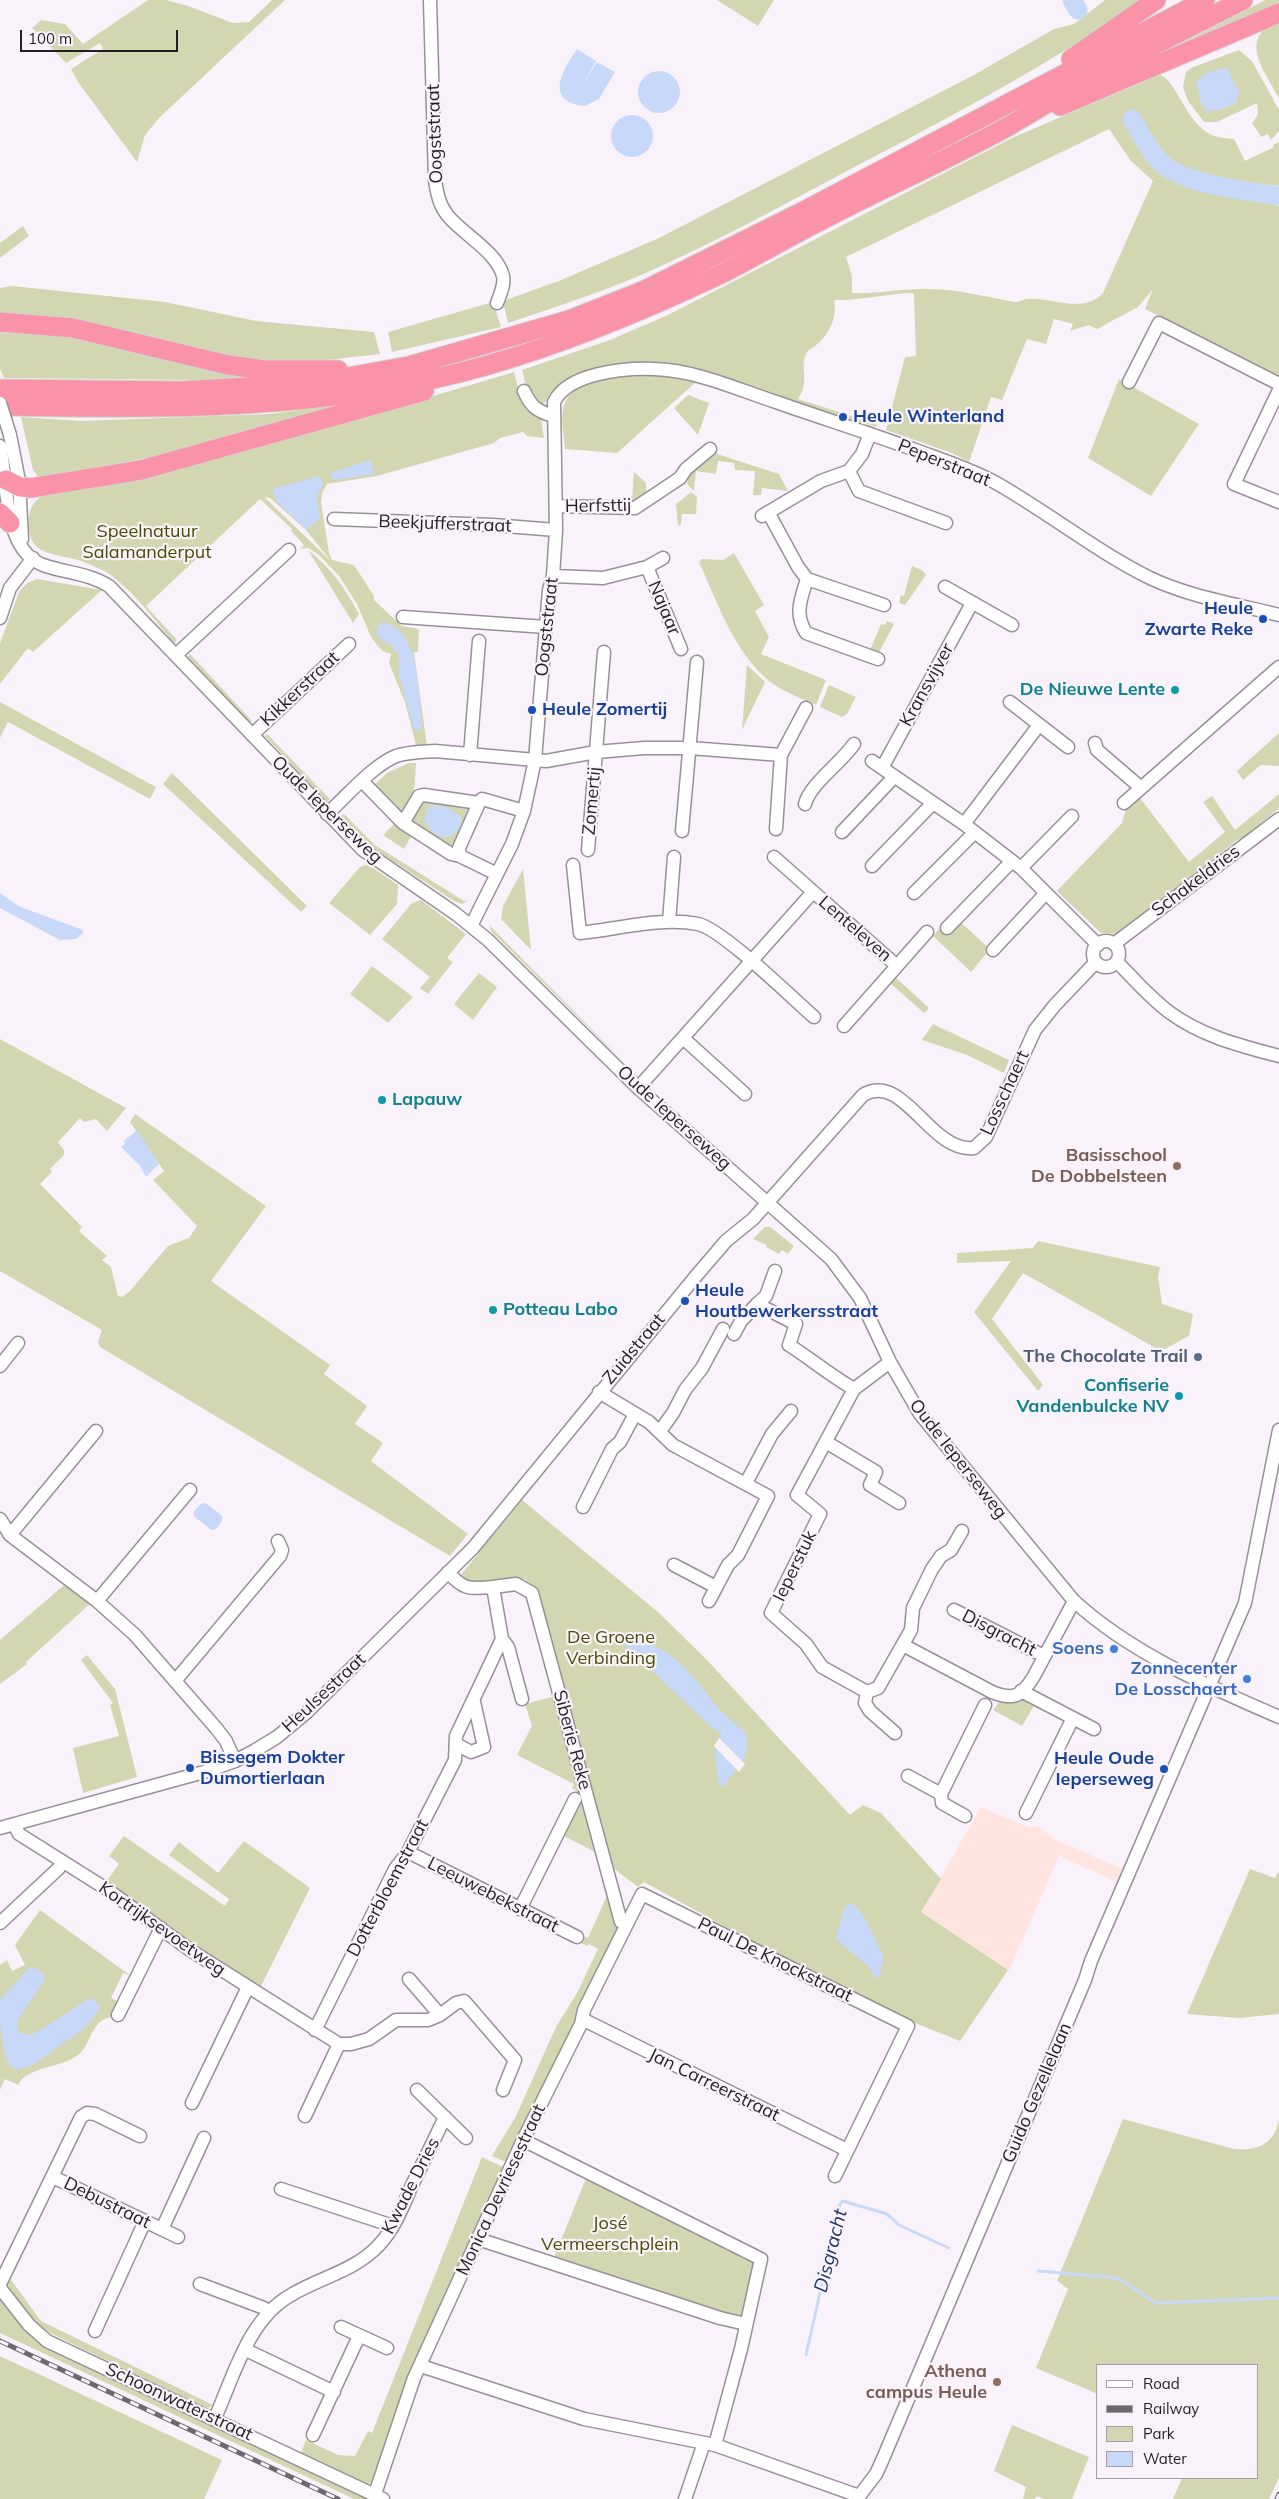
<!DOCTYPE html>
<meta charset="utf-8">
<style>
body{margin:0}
#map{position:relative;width:1279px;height:2499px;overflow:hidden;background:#faf2fb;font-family:Mulish,sans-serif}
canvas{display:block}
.legend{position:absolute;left:1096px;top:2364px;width:162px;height:115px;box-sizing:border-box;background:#faf2fb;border:1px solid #a49ea5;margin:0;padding:6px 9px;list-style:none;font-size:15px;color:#221f23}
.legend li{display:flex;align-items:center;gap:10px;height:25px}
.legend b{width:25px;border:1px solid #a49ea5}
.scale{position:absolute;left:20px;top:30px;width:158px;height:22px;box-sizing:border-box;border:2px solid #221f23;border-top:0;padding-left:6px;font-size:15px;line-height:18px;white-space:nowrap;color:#221f23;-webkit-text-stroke:4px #faf2fb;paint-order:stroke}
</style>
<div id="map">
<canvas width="1279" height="2499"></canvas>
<ul class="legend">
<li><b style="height:6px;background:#fff"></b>Road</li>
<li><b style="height:6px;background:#6c686d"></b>Railway</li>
<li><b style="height:14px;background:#d2d7b1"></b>Park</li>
<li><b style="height:14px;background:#c7d8f9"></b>Water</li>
</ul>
<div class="scale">100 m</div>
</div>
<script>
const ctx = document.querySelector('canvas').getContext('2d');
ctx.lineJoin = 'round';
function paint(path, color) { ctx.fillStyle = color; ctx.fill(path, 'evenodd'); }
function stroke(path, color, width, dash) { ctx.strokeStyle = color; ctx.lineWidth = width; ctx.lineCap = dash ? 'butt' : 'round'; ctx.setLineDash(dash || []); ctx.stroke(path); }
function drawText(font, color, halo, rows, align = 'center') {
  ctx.font = font + ' Mulish,sans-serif'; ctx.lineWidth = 4.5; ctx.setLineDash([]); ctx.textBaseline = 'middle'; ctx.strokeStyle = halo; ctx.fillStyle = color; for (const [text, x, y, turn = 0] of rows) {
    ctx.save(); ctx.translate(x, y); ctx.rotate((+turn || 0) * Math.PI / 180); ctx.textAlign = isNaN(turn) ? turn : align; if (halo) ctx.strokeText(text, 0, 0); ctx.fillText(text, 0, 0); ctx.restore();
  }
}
paint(new Path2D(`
 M981,1807L1030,1828L1037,1826L1054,1839L1125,1870L1119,1883L1059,1856L1009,1971L921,1912Z`), '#ffe4e0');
paint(new Path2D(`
 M148,0H166L188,6L233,23L249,22L272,0H285L159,118L145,135L137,162L78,82L71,69L103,49L100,43L66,63L32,28L41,20L65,24L83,44Z
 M717,0H774L758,26Z
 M1105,0H1142C1053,62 958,113 862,163C791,201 720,240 646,273C601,292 554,308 508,323L503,301L561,280L659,238L972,76L1054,29L1074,24Z
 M1265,0H1279V8L1117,77Z
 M1279,20V98C1264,70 1237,38 1279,20Z
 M1239,50L1252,61L1279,110V131L1271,140L1268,134L1261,137L1252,123L1258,115L1257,103L1217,122H1204L1188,101L1183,87L1186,72L1191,68ZM1227,68L1237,102L1220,110Z
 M1160,75C1177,80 1186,125 1214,136C1220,138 1228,138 1234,139L1245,161L1274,147L1273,145L1279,142V186C1251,182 1194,179 1173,164C1156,152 1147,131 1136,114L1126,120C1140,143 1152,163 1175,177L1279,206V377L1145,309L1153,289L1138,307L1097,329L1089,325L1070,331L1073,324L1054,319L1046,344L1027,339L1002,400L991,397L969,462L952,453L886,430L905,357L916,356L914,294L910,293C883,294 861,301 834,300C838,316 829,336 814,347C810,350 808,349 806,354C799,370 811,379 798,399L877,424L876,427L672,364C635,360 584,365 554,390C547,395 546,403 541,408L528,393L522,370L610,340L668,315L1014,137ZM1109,129L1131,161L1153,181L1103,293C1084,315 1049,296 1026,299C1021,300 1020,302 1015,302C986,297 958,289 928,289C903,288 877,294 852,293V276L846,257Z
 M23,226L29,236L0,258V243Z
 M12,286L165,302L256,321L374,332L380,354L300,363L250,359L0,316V288Z
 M493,302L501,327L392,352L388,332Z
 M0,329H29L286,374L196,380L4,378L0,369Z
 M514,372C519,394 523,404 541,419L544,438L527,436L523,432L500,438L494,443L377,476L327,484L322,493L321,503L329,553L332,560L354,565L374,596V600L402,626L419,629L418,652H414L427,746L416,745L405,702L389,663L391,654L382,651L371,637L357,604L339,576L319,555L308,548L300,549L304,545L291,531L292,529L260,499L146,606L177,640L174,643C155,621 136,594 112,576C103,569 89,564 78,560C50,552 26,556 29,517C30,506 36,498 46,494L299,436ZM264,497L270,498L306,530L331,561Z
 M621,374H651L696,382L617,453L565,449C564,436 560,417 564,405C571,383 602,379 621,374Z
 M1119,379L1199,424L1151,496L1088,458Z
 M688,395L709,403L698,435L674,408Z
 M387,398C272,430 157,459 39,478L33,470L21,417L81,421L269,414Z
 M711,452L779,474L788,491L762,488L761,495H753L755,471L735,470L734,463L718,461L716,474L696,471L694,491L687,484L690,471Z
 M634,472L646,483V493L636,502L632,500Z
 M691,492L697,497L696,514H682L681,524L678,526L676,504Z
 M308,550C331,568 345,588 359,614L353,623Z
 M734,553L764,605L755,611L769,637L761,654L826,680L816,705C805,700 792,695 781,689C738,664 719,606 699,562L702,559L723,560Z
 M912,566L922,570L926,575L905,605L899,603L901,595L904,596Z
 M37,579L102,590L33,652L28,648L0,684V643L19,592L27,583Z
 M887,621L894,624L877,656L869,653L881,624L885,625Z
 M190,654L252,721L250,723L188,657Z
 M747,665L765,682L742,730Z
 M829,685L856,697L847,714L842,717L820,707Z
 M0,702L156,787L150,799L8,722L0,738Z
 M1279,733V766L1261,765L1243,780L1237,771Z
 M267,734L330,799L327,802L265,736Z
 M409,763H416C414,788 417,797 399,816L372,787L387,773Z
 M172,773L307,906L301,912L163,784Z
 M1137,794L1189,862L1225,832L1203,802L1212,796L1235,830L1279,794V808L1250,832L1252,835L1237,840L1115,936L1113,934L1101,933L1057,891L1122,823L1127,806Z
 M424,797L476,805L455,852L410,825Z
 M344,814L375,845L464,901L469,900L462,904L454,901L382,854L367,843L341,816Z
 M396,822L413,833L404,849L383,835Z
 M367,864L398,885L397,904L370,935L329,903L360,867Z
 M523,869L531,950L501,919L503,906Z
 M421,900L466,934L447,958L453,962L428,994L420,988L430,977L382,939L412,903Z
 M958,920L990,949L971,972L933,936L942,926Z
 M489,924L491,927L633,1071L491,931Z
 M372,966L413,997L388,1023L350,994Z
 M479,973L497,987L473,1020L454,1004Z
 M895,977L929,1008L924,1013L890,983Z
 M933,1024L1009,1060L1004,1073L967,1055L922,1040Z
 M0,1039L126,1108L107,1131L96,1119L84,1122L80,1118L58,1142L64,1150V1155L50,1169L52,1172L40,1184L82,1227L79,1231L107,1256L102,1260L111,1267L118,1296L122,1297L130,1291L168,1246L189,1238L197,1226L153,1180L164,1171L130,1122L135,1114L266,1206L211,1281L330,1365L324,1374L367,1406L355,1424L383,1443L371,1461L468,1534L450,1556L100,1347L98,1342L102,1330L0,1271Z
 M765,1227H770L794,1246L788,1254L782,1250L779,1254L766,1247L767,1245L753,1239Z
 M1038,1241L1160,1267L1158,1277L1162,1304L1193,1314L1189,1336L1161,1351L1023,1273L992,1319L1043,1385L1038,1391L974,1312L1011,1261L957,1263V1253L1033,1248Z
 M522,1500L658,1612L707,1660L850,1815L863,1805L881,1813L941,1879L921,1912L1008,1970L960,2041L915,2023L790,1962L644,1882L638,1887L612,1867L542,1608L534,1586L524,1579L474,1583L460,1576Z
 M64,1585L91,1603L26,1662L27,1664L0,1684V1640Z
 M87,1655L115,1689L137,1777L83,1793L73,1748L119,1736L110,1705L113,1703L81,1660Z
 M555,1696L599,1854L562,1835L577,1791L572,1788L574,1784L517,1755L532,1726L525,1704Z
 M1023,1699L1035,1704L1022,1726L993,1710L1000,1701Z
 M124,1836L225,1906L229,1899L169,1855L179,1842L218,1873L244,1841L310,1888L260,1988L191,1943L106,1882L119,1864L109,1856Z
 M1250,1869L1275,1878L1279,1871V2014L1239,2018L1187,2014Z
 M609,1891L618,1931L577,2021L506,2162L492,2156L516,2116L556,2027L577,1993L598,1949L589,1944L587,1946L581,1943L585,1937L588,1938Z
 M40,1910L131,1976L123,1973L111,1998L119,2002L112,2017C90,2020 92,2045 77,2056C60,2068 28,2066 18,2085L5,2079L0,2090V1965L7,1960L12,1971L25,1965L15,1945Z
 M1123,2119L1234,2149C1258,2151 1274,2144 1279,2120V2478L1269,2499H1173L1182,2478H1258V2365H1098V2394L1036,2368L1068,2289L1057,2281Z
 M482,2157L505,2168L373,2483L366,2484L301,2453L306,2440L338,2455L355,2456L368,2431L372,2433Z
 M587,2176L756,2259L741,2320L553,2260Z
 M11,2280L41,2321L213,2405L208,2408L201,2406L46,2331C31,2319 13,2303 8,2284Z
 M0,2296L27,2332L55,2350L372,2499H354L0,2333Z
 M0,2356L222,2460L204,2499H0Z
 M1012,2425L1089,2457L1072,2499H1044L1037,2496L1035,2499H1023L1026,2487L994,2471Z`), '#d2d7b1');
paint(new Path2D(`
 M577,49L596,61L583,84L597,62L615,72L599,99L585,106C543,102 563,69 577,49Z
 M1227,68L1239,92L1237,102L1220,110L1207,111L1201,103L1196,81L1208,72Z
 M638 92a21 21 0 1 1 42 0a21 21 0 1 1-42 0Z
 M611 136a21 21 0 1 1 42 0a21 21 0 1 1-42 0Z
 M370,460L375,474L333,480L330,473Z
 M319,476L323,484L317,497L320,519L306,530L277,502L272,489Z
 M383,622C422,631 418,695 422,728L420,731L414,729L399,676V655L390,644L382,640L377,634V627Z
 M433,805L446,807L461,816L462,822C452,846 435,839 424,820L428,808Z
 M0,893L18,906L83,930V933L76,939L60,940L0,908Z
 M137,1130L159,1164L146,1177L140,1166L121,1147L125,1144L124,1141Z
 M202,1503L207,1504L222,1516V1521L216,1529L211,1530L194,1516V1511Z
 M625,1640C667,1641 689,1670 713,1702C721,1713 736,1724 746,1733C753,1766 725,1774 726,1786L719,1785L715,1753L721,1733L711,1727L623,1643Z
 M849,1903C864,1906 875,1943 884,1956L879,1977L874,1978C873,1964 845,1951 836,1938L844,1909Z
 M29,1968C37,1967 40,1971 45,1976L44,1981L18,2020L17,2029L20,2033L32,2035L88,1999H94L100,2007C91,2026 71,2038 55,2049C45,2056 33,2067 21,2069C0,2075 0,2015 0,2000Z`), '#c7d8f9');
paint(new Path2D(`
 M719,1738L745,1764L739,1772L714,1746Z`), '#faf2fb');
stroke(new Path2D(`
 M1038,2271L1109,2277L1121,2280L1156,2303L1279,2298
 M806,2355L840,2204L843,2201L887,2214L899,2225L949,2248`), '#c7d8f9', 3);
stroke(new Path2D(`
 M1072,0L1078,10
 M1132,119C1141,134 1150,154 1165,166C1188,185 1249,191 1279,196`), '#c7d8f9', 19);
const minor = new Path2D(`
 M430,0L435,180C437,193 439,205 448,216C464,235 497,252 503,276C505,284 500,295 497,303
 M1129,382L1159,323L1279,384
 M1279,390L1234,484L1279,502
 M524,391C531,407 537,411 553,416
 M10,435L19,481L22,539
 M0,446C8,482 2,553 46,566C68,573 90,574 109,586L363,850L456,914L488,940L638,1088L831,1259L860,1298L890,1362L920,1414L1074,1601C1132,1654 1208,1686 1279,1717
 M849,471L859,491L946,523
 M556,506L635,508L680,478L686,469L710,449
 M768,512L798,567L807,579L884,605
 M762,516L821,481L849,471L862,454L870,434
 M334,519L493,525L556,530
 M647,567L681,649
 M553,576L603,578L647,567L663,558
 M807,579C801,599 794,613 806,633L878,659
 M945,587L1012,625
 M403,617L546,627
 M0,618L10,588L33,558
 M176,655L289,550
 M1010,702L1068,747
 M252,735L349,644
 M1095,743L1097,750L1140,787
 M470,755L479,641
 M872,761L964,824L1021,868L1098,945
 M882,768L972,603
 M363,782L403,823L419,796L424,795L479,803L459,848L460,856L451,854L403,823
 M479,803L482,799L524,811
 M1124,803L1279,667
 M805,804C810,784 841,763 854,744
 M327,814C347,796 372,766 396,756C408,752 423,752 435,751L546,761L596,752L644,748H690L781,755
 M964,824L1039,725
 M776,829L781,755L806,708
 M682,831L697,662
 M842,832L894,777
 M588,850L604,652
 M460,856L497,874
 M774,857L897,966
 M573,865L580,933C618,929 661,917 698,924C722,929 792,998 814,1017
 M872,866L933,803
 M1021,868L1072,816
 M914,893L975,832
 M669,922L674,857
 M471,926L512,844L524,811L535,760L549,590L553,576L556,530L554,402C568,373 623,368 654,369C696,370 739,390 779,403C825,419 872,434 918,451C945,461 973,470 998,484C1050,514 1096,551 1150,578C1190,597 1236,604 1279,615
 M947,928L1012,861
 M1093 954a13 13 0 1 1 26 0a13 13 0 1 1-26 0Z
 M1114,944L1279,819
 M993,950L1046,893
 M1117,962C1134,979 1150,998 1169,1012C1201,1036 1241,1046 1279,1056
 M844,1026L927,932
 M683,1038L745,1094
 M638,1088L813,892
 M757,1304L766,1296L775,1271
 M734,1334L741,1321L757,1304L796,1324L789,1345C811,1359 831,1376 854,1389
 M0,1366L18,1343
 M599,1392L649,1422L673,1445L768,1496L738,1555L728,1565L709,1601
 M660,1431L673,1413L685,1390L702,1368L723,1329
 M826,1442L876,1472L870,1485L899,1503
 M746,1483L772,1434L791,1411
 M583,1507L612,1449L620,1442L635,1414
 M0,1519L10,1535L97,1601L135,1635L216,1728L226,1741L235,1761
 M10,1535L96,1431
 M674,1565L716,1587
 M493,1587L516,1584L532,1593L621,1922L626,1924
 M97,1601L190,1490
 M954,1610L1044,1656
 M502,1639L508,1647L522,1699
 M903,1645L992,1692C1014,1701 1022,1696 1034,1676L1074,1601
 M175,1681L280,1556L282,1550L278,1541
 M1021,1691L1094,1729
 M867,1692L822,1667L806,1644L771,1613L820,1514L797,1495L854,1389L890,1362
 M867,1692L878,1688L911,1630L913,1608L932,1569L941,1556L951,1550L962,1531
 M867,1692L865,1703L870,1711L895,1733
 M456,1744L471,1752L484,1747L474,1702
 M908,1776L941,1794L942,1803L965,1816
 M941,1794L985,1705
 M1026,1813L1073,1718
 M14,1824L19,1834L108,1890L190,1950L339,2044H351L369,2039L396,2020H428L440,2015L456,2003L464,2001L515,2060L503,2090
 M0,1828L204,1772L235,1761L254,1751L277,1737L307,1712L473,1548L696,1276L726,1241L753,1219L863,1095C904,1071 930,1153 974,1148L986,1137L1035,1030L1055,1005L1096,962
 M408,1852L577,1937
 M520,1909L575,1799
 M0,1923L59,1868L62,1861
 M409,1979L440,2015
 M118,2015L161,1928
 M582,2019L847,2150
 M315,2030L395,1869L408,1852L455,1760L456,1736L502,1639L493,1587C470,1589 463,1590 448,1572
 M417,2090L466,2138
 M192,2103L248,1987
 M305,2116L339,2044
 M523,2140L761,2259L741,2349L715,2445
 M53,2177L178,2237
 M281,2189L393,2226
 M162,2229L204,2138
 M478,2239L720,2318L746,2324
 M0,2284L81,2117L87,2113L95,2114L140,2136
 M200,2284L264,2308L269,2312
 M0,2288L29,2325L47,2341L383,2499
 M341,2327L387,2348
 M95,2331L145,2221
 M246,2350L334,2392
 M421,2366L584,2419L715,2445L859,2496
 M215,2418C234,2376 248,2319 291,2295C321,2277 355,2271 379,2245C395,2228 403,2206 412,2185C423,2163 434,2140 445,2117
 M313,2435L359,2336
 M375,2494L414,2378L523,2140L581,2024L584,2010L642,1894L908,2026L835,2176
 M685,2499L704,2443
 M857,2499L876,2474L882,2461L1085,1980L1091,1961L1245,1603L1279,1430`);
const highway = new Path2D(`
 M1071,59L1156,0
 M1060,106L1279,13
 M0,322L73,328L228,365L265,370H338
 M0,389L181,391L314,383L409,366L569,320L645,290L802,212L1205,0
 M0,406C162,409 327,411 485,366C566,343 645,310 721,274C755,257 788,237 822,220C883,188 947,160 1007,127C1030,114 1053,99 1076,86C1131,56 1187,29 1243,0
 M6,480L20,487L31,488L141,470L424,391
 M0,513L10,523`);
stroke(minor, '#979098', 15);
stroke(highway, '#d3d2d3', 21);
stroke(minor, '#fff', 12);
stroke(highway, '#fa93a8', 19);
const rail = new Path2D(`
 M0,2341L338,2499
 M1277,2499L1279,2494`);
stroke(rail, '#6c686d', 5);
stroke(rail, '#faf2fb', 3, [9]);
const minorBridge = new Path2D(`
 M0,403L10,435`);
stroke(minorBridge, '#979098', 15, []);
stroke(minorBridge, '#fff', 12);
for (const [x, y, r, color] of [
 [843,417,5,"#1a4fb4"],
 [1263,619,5,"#1a4fb4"],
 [1175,690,5,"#0f9aa8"],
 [532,710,5,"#1a4fb4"],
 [382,1100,5,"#0f9aa8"],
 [1177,1166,5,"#8d6e63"],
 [685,1301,5,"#1a4fb4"],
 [493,1310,5,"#0f9aa8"],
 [1198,1357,5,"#5c6f8a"],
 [1179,1396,5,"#0f9aa8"],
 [1114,1649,5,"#3f7fe0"],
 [1247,1679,5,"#3f7fe0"],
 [190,1768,5,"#1a4fb4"],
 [1164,1769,5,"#1a4fb4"],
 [997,2382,5,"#8d6e63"]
]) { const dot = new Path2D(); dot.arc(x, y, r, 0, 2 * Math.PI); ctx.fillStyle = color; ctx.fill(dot); stroke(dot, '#faf2fb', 2); }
drawText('18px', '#221f23', '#faf2fb', [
 ["Oogststraat",435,134,-92],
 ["Peperstraat",944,463,22],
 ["Herfsttij",598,506,-1],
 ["Beekjufferstraat",445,524,2],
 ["Najaar",664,608,67],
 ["Oogststraat",547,627,-84],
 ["Kransvijver",927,685,-61],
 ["Kikkerstraat",300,689,-43],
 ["Zomertij",592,801,-85],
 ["Oude Ieperseweg",327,810,44],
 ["Schakeldries",1196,881,-37],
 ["Lenteleven",855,929,41],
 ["Losschaert",1005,1093,-65],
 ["Oude Ieperseweg",674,1118,42],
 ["Zuidstraat",634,1349,-50],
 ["Oude Ieperseweg",958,1459,52],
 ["Ieperstuk",795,1566,-64],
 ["Disgracht",999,1633,27],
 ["Heulsestraat",324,1693,-43],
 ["Siberie Reke",572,1740,75],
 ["Dotterbloemstraat",388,1888,-62],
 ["Leeuwebekstraat",493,1895,27],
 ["Kortrijksevoetweg",162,1929,35],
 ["Paul De Knockstraat",775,1960,26],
 ["Jan Carreerstraat",714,2085,26],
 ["Guido Gezellelaan",1037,2093,-67],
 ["Kwade Dries",411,2186,-63],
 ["Monica Devriesestraat",501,2190,-65],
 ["Debustraat",107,2203,26],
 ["Schoonwaterstraat",179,2402,25]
]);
drawText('bold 18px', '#164399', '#faf2fb', [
 ["Heule Winterland",853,417],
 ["Heule",1253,609,"right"],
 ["Zwarte Reke",1253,630,"right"],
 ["Heule Zomertij",542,710],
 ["Heule",695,1291],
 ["Houtbewerkersstraat",695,1312],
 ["Bissegem Dokter",200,1758],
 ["Dumortierlaan",200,1779],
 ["Heule Oude",1154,1759,"right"],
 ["Ieperseweg",1154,1780,"right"]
], 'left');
drawText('18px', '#484c00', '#faf2fb', [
 ["Speelnatuur",147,532],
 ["Salamanderput",147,553],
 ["De Groene",611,1638],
 ["Verbinding",611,1659],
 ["José",610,2224],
 ["Vermeerschplein",610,2245]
]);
drawText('bold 18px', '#0d838f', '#faf2fb', [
 ["De Nieuwe Lente",1165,690],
 ["Lapauw",392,1100,"left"],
 ["Potteau Labo",503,1310,"left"],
 ["Confiserie",1169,1386],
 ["Vandenbulcke NV",1169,1407]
], 'right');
drawText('bold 18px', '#785e54', '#faf2fb', [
 ["Basisschool",1167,1156],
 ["De Dobbelsteen",1167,1177],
 ["Athena",987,2372],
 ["campus Heule",987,2393]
], 'right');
drawText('bold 18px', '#4e5e75', '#faf2fb', [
 ["The Chocolate Trail",1188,1357]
], 'right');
drawText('bold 18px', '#366cbe', '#faf2fb', [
 ["Soens",1104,1649],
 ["Zonnecenter",1237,1669],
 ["De Losschaert",1237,1690]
], 'right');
drawText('italic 19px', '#1e3666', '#faf2fb', [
 ["Disgracht",831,2251,-76]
]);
</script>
